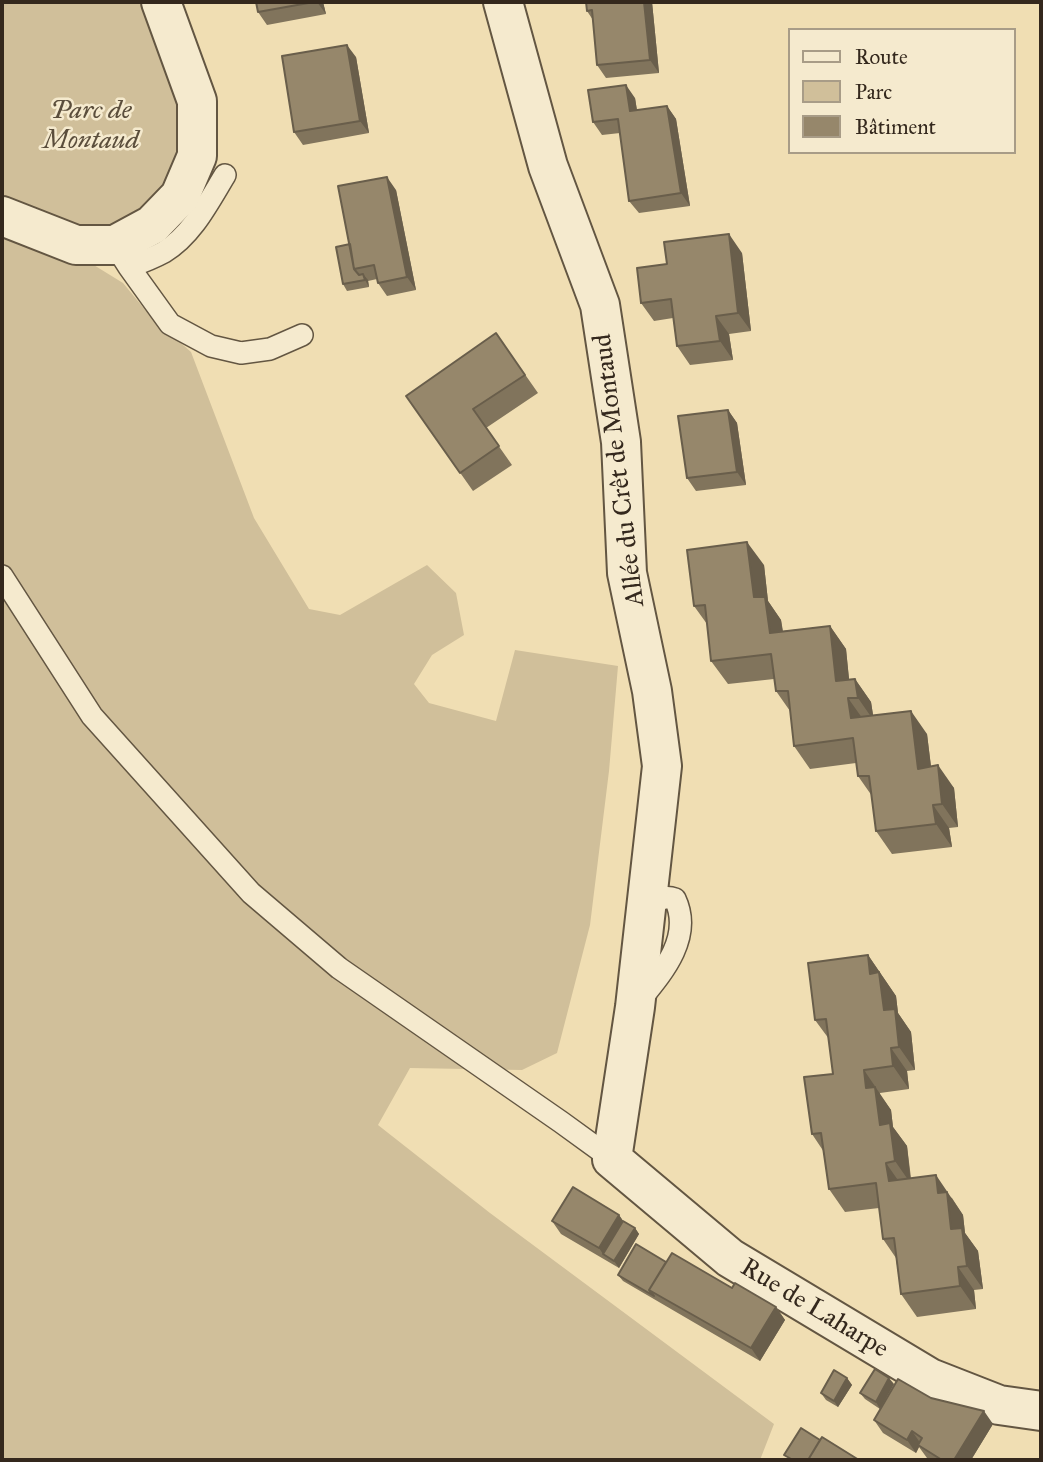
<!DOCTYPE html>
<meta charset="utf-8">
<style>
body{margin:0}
#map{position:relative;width:1043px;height:1462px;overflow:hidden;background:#f0deb3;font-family:"IM FELL Great Primer",serif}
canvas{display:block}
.frame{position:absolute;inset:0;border:4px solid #34281d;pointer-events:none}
.legend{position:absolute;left:788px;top:28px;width:228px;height:126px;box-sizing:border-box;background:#f5eace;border:2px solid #a89c87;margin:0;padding:9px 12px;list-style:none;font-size:21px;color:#34281d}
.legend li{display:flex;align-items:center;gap:14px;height:35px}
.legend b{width:35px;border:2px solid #a89c87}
</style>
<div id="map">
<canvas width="1043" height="1462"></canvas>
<div class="frame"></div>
<ul class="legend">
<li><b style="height:9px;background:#f5eace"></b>Route</li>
<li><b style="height:19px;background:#d0bf9a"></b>Parc</li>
<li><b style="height:19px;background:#96876b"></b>Bâtiment</li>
</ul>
</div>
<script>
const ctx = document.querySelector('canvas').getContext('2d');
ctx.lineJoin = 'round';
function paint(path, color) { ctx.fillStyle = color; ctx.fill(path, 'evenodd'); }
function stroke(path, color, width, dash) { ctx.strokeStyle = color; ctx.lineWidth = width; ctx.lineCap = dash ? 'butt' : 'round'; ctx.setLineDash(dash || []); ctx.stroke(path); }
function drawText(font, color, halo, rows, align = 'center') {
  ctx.font = font + ' "IM FELL Great Primer",serif'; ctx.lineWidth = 5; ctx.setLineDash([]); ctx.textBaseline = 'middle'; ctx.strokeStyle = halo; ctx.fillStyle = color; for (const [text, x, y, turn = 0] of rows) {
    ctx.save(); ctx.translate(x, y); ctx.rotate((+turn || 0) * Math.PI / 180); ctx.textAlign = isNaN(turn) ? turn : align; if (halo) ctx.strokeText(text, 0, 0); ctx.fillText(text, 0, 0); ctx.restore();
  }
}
paint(new Path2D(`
 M2,2H147L176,78L182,127L179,162L161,190L136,219L84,259L123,283L151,317L191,352L254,518L309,609L340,615L427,565L456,593L464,635L432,655L414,684L429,703L496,721L515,650L618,666L609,771L590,925L557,1053L522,1070L410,1068L378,1125L490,1213L774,1424L760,1460H2Z`), '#d0bf9a');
const lane = new Path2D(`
 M115,245L129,267L170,324L211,346L241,353L270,349L302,335
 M129,267C140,263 153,258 164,252C192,235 208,203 225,175
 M2,576L92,716L251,893L339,968L561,1122L612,1159
 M640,1000C663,972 693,937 675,899C661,894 654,903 648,915`);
const street = new Path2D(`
 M503,2L548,166L600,305L621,442L627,573L652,691L662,766L635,1007L612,1159L730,1258L930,1378L999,1405L1041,1411
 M2,216L76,245H115L152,225L180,196L197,156V101L161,2`);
stroke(lane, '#635642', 24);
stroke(street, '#635642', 42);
stroke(lane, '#f5eace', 21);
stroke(street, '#f5eace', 38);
paint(new Path2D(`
 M256,2H323L326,14L267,25L258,12Z
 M652,2L659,73L606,78L597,65L593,20L587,11Z
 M356,57L369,133L303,145L294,132Z
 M635,98L637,110L667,106L676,119L690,206L639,213L629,201L620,133L602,135L593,122Z
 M396,190L416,290L387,296L378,283L377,279L368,281L369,287L347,291L343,284L350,244Z
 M742,253L751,331L729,334L733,360L690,365L677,346L673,318L654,321L641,303L667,264Z
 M496,333L538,393L486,428L512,465L473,491L406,396Z
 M728,410L737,423L746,485L696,491L687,478Z
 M764,565L768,601L781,620L783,631L830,626L846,649L849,680L855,679L871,702L873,715L927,734L931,766L954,788L958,827L949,828L952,847L892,854L876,831L872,796L858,776L856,763L810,769L794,746L790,711L776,691L774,679L728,684L711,661L707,624L694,606Z
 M868,955L896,996L898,1013L911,1032L915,1070L907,1071L909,1089L880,1093V1095L891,1110L893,1127L907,1146L911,1178L952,1198L963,1215L965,1233L978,1251L983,1289L974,1290L976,1309L917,1317L901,1294L896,1258L883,1239L879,1208L845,1212L829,1189L824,1152L812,1134L833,1074L829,1039L815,1020Z
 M619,1215L623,1221L635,1228L639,1234L619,1268L561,1234L552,1221Z
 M666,1262L732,1288L776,1307L785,1320L760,1361L623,1281L618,1275Z
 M847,1378L852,1385L838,1407L826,1400L821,1393Z
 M894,1384L880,1409L865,1399L860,1393Z
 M931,1398L993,1424L971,1460H931L927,1458L919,1447L916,1453L883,1433L874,1420Z`), '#81745c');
paint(new Path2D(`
 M317,2H323L326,14Z
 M644,2H652L659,73L650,60Z
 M347,45L356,57L369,133L360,121Z
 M626,85L635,98L639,124L630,111Z
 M667,106L676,119L690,206L681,193Z
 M387,177L396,190L416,290L407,277Z
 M729,234L742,253L751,331L738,313Z
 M363,274L368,280L369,287L365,280Z
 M716,316L729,334L733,360L720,341Z
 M728,410L737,423L746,485L737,472Z
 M747,542L764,565L768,601L781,620L786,656L770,633L754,597Z
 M830,626L846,649L851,698H848L865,722L851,718L836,681Z
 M855,679L871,702L874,721L858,698Z
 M911,711L927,734L934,792L918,769Z
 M938,765L954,788L958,827L942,804Z
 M933,805L949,828L952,847L936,824Z
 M868,955L896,996L898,1013L911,1032L915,1070L899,1047L884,1010L870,974Z
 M891,1048L907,1071L909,1089L893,1066Z
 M864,1070L891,1110L893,1127L907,1146L911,1184L895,1161L880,1125L866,1088Z
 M886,1163L902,1186L889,1181Z
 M936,1175L963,1215L965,1233L978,1251L983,1289L967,1266L951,1229L938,1193Z
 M619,1215L628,1228L603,1254L599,1248Z
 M635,1228L639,1234L619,1268L614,1261Z
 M958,1267L974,1290L976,1309L960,1286Z
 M776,1307L785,1320L760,1361L751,1348Z
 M847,1378L852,1385L838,1407L834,1401Z
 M889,1378L894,1384L880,1409L876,1402Z
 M984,1411L993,1424L971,1460H954Z
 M912,1431L921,1444L918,1445L919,1447L916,1453L907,1440Z`), '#695e4b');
const building = new Path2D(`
 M256,2H314L258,12Z
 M586,2H644L650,60L597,65L592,10L587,11Z
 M347,45L360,121L294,132L282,56Z
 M626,85L630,111L667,106L681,193L629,201L618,119L593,122L588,90Z
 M387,177L407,277L378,283L374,265L354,269L338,186Z
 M729,234L738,313L716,316L720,341L677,346L671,299L641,303L637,268L667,264L664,242Z
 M350,244L354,269L359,275L363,274L365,280L343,284L336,247Z
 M496,333L525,375L473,409L499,446L460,473L406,396Z
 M728,410L737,472L687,478L678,416Z
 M747,542L754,597H765L770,633L830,626L836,681L855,679L858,698H848L851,718L911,711L918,769L938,765L942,804L933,805L936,824L876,831L869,776H858L853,738L794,746L788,691H776L771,654L711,661L705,605L694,606L687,550Z
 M868,955L870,974L879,972L884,1010L895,1009L899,1047L891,1048L893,1066L864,1070L866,1088L875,1087L880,1125L890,1123L895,1161L886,1163L889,1181L936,1175L938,1193L947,1192L951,1229L962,1228L967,1266L958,1267L960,1286L901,1294L894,1238L883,1239L876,1183L829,1189L821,1133L812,1134L804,1077L833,1074L826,1019L815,1020L808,963Z
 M573,1187L619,1215L599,1248L552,1221Z
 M623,1221L635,1228L614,1261L603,1254Z
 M636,1244L666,1262L649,1290L654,1296L618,1275Z
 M672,1253L732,1288L735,1283L776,1307L751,1348L649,1290Z
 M875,1369L889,1378L876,1402L860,1393Z
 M834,1370L847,1378L834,1401L821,1393Z
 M898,1379L931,1398L984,1411L954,1460H942L918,1445L922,1438L912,1431L907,1440L874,1420Z
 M801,1428L820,1440L808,1460H793L784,1455Z
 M822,1437L859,1460H808Z`);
paint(building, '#96876b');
stroke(building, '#695e4b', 2);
drawText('italic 26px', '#5b4e3c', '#f5eace', [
 ["Parc de",91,112],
 ["Montaud",91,142]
]);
drawText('26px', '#34281d', '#f5eace', [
 ["Allée du Crêt de Montaud",620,470,-97],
 ["Rue de Laharpe",814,1309,31]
]);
</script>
